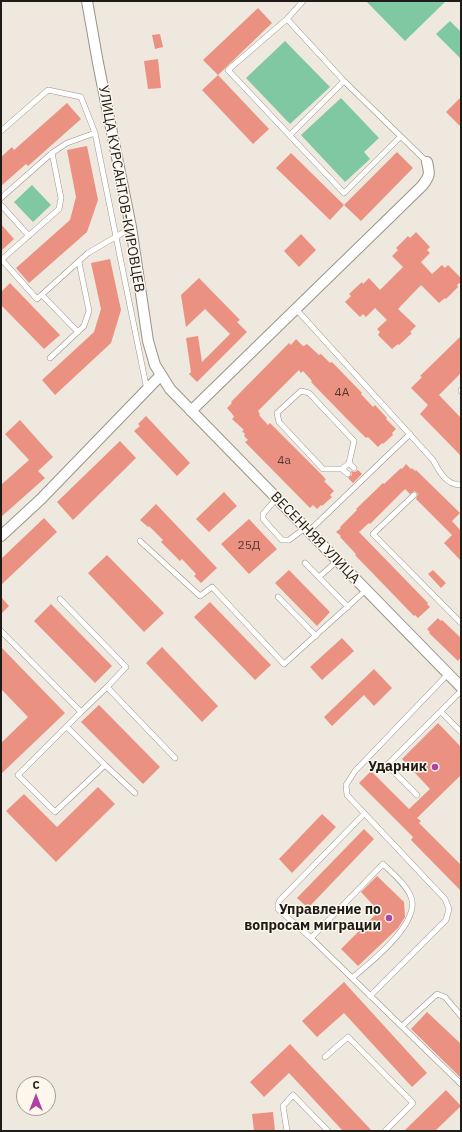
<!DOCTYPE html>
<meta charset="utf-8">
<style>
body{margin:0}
#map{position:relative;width:462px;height:1132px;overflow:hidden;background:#eee8de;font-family:"IBM Plex Sans",sans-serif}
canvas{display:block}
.frame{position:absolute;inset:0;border:2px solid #1e1c18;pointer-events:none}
.north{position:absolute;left:16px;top:1076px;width:40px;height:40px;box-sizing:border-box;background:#fcf6eb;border:1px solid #a39f97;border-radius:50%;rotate:0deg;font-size:11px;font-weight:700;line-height:16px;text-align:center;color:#1e1c18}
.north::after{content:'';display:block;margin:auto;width:14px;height:18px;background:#b042a1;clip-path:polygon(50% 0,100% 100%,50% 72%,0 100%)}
</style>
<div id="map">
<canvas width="462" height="1132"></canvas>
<div class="frame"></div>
<div class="north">С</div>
</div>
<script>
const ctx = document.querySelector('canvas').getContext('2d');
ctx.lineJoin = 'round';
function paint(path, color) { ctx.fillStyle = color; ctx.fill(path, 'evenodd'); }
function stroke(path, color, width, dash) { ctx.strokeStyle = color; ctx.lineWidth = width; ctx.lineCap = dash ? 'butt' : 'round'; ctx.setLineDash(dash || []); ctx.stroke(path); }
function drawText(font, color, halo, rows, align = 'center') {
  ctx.font = font + ' "IBM Plex Sans",sans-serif'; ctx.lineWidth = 3; ctx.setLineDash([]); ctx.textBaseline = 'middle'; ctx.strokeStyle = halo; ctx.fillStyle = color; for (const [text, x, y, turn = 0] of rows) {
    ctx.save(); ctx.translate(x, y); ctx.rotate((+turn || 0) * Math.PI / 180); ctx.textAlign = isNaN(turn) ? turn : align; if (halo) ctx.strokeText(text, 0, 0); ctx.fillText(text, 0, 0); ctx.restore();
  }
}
paint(new Path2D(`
 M366,1H446L405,41Z
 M450,21L461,32V59L436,34Z
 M285,41L330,87L290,124L246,78Z
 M341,98L379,138L364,152L370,159L345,182L301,135Z
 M32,185L51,205L33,222L14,202Z`), '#7fc8a2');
paint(new Path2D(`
 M258,8L272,23L218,75L203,60Z
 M160,34L163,47L155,49L152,35Z
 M158,59L161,88L148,89L144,61Z
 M218,75L269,129L253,144L202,90Z
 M461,97V127L446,112Z
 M67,103L81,119L28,166L26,164L1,186V157L12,147L14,150Z
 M87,146L98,200L87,232L29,283L16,268L70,220L76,197L67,150Z
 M397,152L413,168L361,221L344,205Z
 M291,153L344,205L330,220L276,168Z
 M1,224L14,239L1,251Z
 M416,232L430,247L427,250L430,253L421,262L432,274L442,265L445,268L448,265L461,278V282L457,285L458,287L446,299L445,298L439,303L421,285L398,309L416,326L410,332L412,333L399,345L398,344L392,349L378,335L380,332L377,329L387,320L375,308L366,317L363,314L360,317L345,302L351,296L349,294L362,282L363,284L369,278L380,290L403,267L392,256L398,250L396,248L408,236L410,238Z
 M301,234L316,250L299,267L284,251Z
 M110,259L121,310L111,343L55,395L42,380L94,332L101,309L91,263Z
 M199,278L240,320L237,322L247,332L197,382L189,374L191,372L186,338L198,336L202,362L230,334L205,309L186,327L181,295Z
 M10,283L60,335L44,349L1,305V292Z
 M461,336V373L439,395L461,418V456L420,414L428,405L411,388L422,377L420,376Z
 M296,339L303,346H304L307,344L319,355L321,354L330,363L332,362L362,393L361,394L373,407L375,405L387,418L386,419L396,429L392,433L393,435L383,444L382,443L378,447L368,437L366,438L347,419L311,382L312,381L303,371L301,373L299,370L258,411L260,414L259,415L268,425L270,423L323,476L326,480L324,481L334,491L330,495L332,497L322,506L321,505L317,509L313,505L310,508L245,442L248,440L244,436L245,434L242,431L244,430L232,419L234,417L233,415L227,408L232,403L231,402L289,343L291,345Z
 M146,416L190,463L177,476L134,431L140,426L138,424Z
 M20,420L53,457L38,471L45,478L1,517V485L29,460L5,434Z
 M120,441L136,458L73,520L57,502Z
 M406,464L411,469L412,468L415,471L416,470L460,513L452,521L461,531V561L444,543L452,535L416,499L418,494L415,491L410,494L405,489L370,524L369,523L359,532L428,603L427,604L430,607L418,618L415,615L414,616L355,555L356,554L340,537L341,536L336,532L341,528L340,527L357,510L356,509L383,483L384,484L401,468L402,469Z
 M358,470L362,474L353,483L348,478L352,475L351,471L355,472Z
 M224,492L237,506L209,532L196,519Z
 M156,504L217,568L201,583L194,576L196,574L182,559L180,561L161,542L163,540L149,526L148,527L140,520Z
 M44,518L57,532L1,585V559Z
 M249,519L277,549L249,574L221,544Z
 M107,555L164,613L144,632L88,573Z
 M289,570L330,612L317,626L275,583Z
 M433,570L446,583L441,588L428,574Z
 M1,597L9,606L1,614Z
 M210,602L271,665L255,680L194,617Z
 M51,604L112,666L95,683L34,621Z
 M438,618L441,621L442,620L461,638V657L458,661L429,633L430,632L427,629Z
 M342,638L354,651L322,680L310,667Z
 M1,647L65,713L1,774V743L28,717L1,689Z
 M162,647L218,706L202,722L146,663Z
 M374,669L392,688L374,706L364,695L332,726L324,717Z
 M99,705L160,767L143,784L81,722Z
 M438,723L461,747V775L417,818L421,821L419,823L461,865V891L411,840L413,837L359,783L371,771L409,809L430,789L402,759Z
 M98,787L115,804L56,862L6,811L24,794L57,827Z
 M322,814L336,827L292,873L279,859Z
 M364,829L374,839L308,908L297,898Z
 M377,876L404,902L405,917L398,928L358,966L341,949L375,915L374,906L361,892Z
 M344,982L427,1073L412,1087L344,1013L317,1037L302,1021Z
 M427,1012L461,1044V1078L411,1029Z
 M290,1044L372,1131H343L289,1073L264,1097L250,1082Z
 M446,1090L461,1106L435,1131H404Z
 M273,1112L275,1131H254L252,1114Z`), '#eb9181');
const service = new Path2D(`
 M287,19L228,70L344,193L400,137
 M344,81L427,162
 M1,131L48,90L81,97L95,133L147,390
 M290,135L344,81L287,19L303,1
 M1,198L52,153L67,143L95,133
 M1,205L29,236
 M1,260L59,209L61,198L52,153
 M2,260L37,299L88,253L131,228
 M42,295L78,332
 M296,309L433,460C439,471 446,485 461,485
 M50,358L84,326L89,311L79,262
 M461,390V391
 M301,391L309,393L354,441L349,463L342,469H323L279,422L277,413Z
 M349,463L354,468
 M342,469L348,474
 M414,495L373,534L461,623
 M276,499L263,514V519L282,540H289L305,528
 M308,532L410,434
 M140,541L200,596L212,587L284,664L366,590
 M305,563L348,607
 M319,577L337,561
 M278,597L316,636
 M60,599L126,667L107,687
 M1,631L81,712L107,687L175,758
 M441,712L461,732
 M67,727L105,765L55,812L18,775L81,712
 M105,765L135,793
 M417,795L387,765L461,691
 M311,938L278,909V904L280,900L364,814
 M352,978C370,963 421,923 411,897C406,884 392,873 383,864L311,938C361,987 411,1035 461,1084
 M370,996L446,920L449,909L445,899L347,795L346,785L355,771L448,674
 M402,1026L437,994L445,997L461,1016
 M325,1057L348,1037L413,1103L385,1131
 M287,1131L283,1106L293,1095L328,1131`);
const minor = new Path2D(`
 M87,1L98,63L131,227L148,341L155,365L170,389L461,687
 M191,411L422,186C430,176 430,174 427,162
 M1,536L41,499L161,375`);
stroke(service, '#99948a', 6);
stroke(minor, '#99948a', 12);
stroke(service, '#fff', 5);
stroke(minor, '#fff', 10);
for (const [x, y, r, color] of [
 [435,767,4,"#b042a1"],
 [389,918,4,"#b042a1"]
]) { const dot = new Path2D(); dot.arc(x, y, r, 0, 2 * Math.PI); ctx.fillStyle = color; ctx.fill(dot); stroke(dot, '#fcf6eb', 1.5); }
drawText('12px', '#513932', null, [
 ["4А",342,393],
 ["4а",284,461],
 ["25Д",249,546]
]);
drawText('14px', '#1e1c18', '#fcf6eb', [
 ["УЛИЦА КУРСАНТОВ-КИРОВЦЕВ",121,189,80],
 ["ВЕСЕННЯЯ УЛИЦА",315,538,46]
]);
drawText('bold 14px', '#1e1c18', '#fcf6eb', [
 ["Ударник",427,767],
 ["Управление по",381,910],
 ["вопросам миграции",381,926]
], 'right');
</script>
